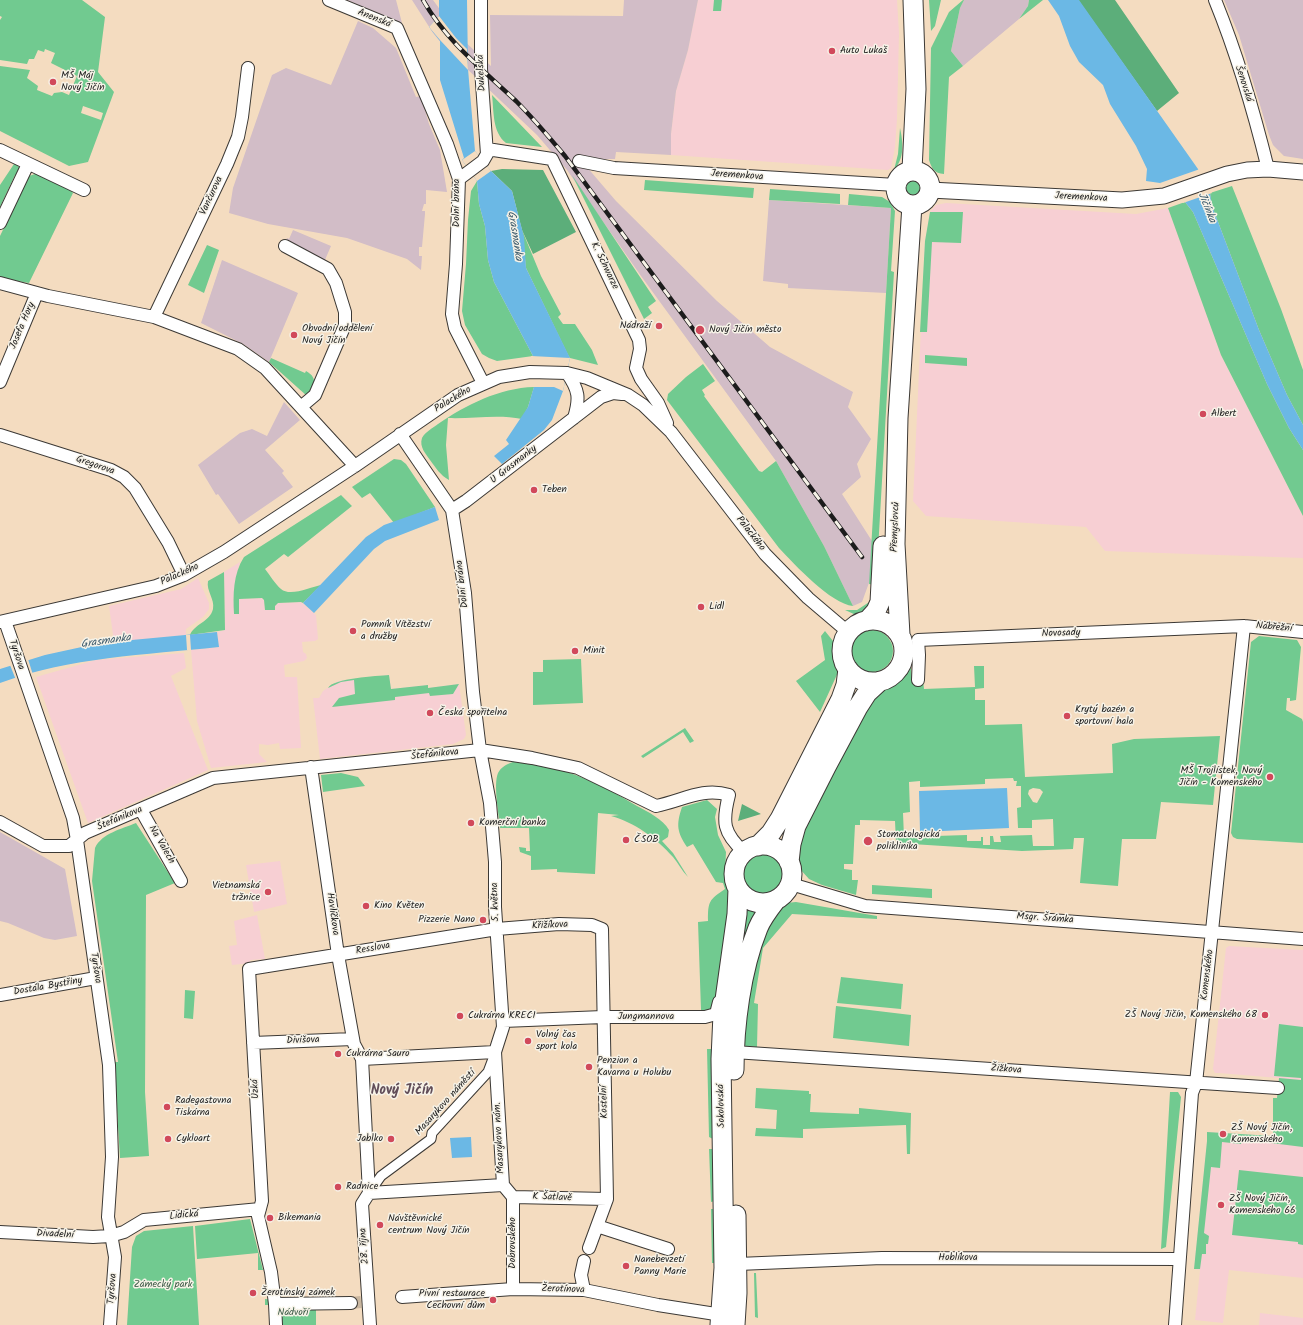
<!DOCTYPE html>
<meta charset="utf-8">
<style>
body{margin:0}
canvas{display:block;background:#f4dcc0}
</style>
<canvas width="1303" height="1325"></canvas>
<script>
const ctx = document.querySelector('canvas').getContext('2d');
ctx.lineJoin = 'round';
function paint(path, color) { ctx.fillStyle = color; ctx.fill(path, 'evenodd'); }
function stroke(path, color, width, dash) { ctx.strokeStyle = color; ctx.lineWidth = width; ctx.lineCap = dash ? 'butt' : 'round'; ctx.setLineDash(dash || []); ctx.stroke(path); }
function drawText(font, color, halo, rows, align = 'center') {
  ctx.font = font + ' Kalam,sans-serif'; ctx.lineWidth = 3; ctx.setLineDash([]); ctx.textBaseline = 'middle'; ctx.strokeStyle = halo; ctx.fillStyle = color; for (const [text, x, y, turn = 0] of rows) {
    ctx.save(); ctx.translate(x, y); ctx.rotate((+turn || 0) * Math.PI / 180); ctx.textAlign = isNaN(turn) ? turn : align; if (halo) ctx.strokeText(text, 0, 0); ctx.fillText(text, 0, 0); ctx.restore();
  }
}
paint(new Path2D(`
 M698,0H897L899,33L897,119L895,147L891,168L888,170L671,155V134L676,91L688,50Z
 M946,203L1136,214L1168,208L1221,355L1303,516V558L1105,551L1086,527L926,516L913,501L925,241L930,212L936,205Z
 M240,562L235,583L239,599L262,598L264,600L265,610L278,603L301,602L316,615L318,639L315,641L302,642L303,652L306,654L307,658L304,661L284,665L285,677H297L301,748L280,749L279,743L268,745L259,744V754L267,762L211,768L197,721L191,650L219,647L217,632L225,630L224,572Z
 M198,578L209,603V609L203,617L186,629V635L114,642L109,606L181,589Z
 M184,653L186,668L171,676L208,770L88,823L36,677L96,660Z
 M389,675L391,689L428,685V688L459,684L466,735L464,739L453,744L320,759L313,698H319L323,691L338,681Z
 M280,861L287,904L254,912L246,865Z
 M257,915L265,959L250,960L251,963L232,965L229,946L237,945L234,921Z
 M1229,946L1303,950V1278L1229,1270L1223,1323L1195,1320L1200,1270L1194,1269L1207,1141V1132L1273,1136V1098H1277L1279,1078L1219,1073H1215L1213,1069L1226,948Z
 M1260,1313L1303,1318V1325H1259Z`), '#f7cfd3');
paint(new Path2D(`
 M347,0H396L402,23L377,13Z
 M412,0H433L460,37L491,66L490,15L623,16L624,0H698L688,50L676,91L671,134V155L616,152L615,159H580L616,201L717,301L770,347L853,392L848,407L871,439L857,464L861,477L842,494L872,541L870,580L862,602L853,606L824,546L776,461L641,276L567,170L537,135L447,50L433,33Z
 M964,0H1029L1028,6L1019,19L963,66L951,51L960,8Z
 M1224,0H1303V159L1284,156L1273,145L1269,135L1239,35Z
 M358,21L373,28L396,48L416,97L421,96L429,124L440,150L447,192L426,190V204H424L422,211H425V214L422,247H419V256H422L421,270L407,259L347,238L268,224L229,213L233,188L272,75L286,68L331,85Z
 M769,200L891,208L886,293L788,288V284L763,281Z
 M293,230L331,246L321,269L281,251L287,238L289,239Z
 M222,260L298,293L269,362L243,344L201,323Z
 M284,402L300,420L265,450L284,471L282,473L293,487L239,524L218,494L216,495L198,465L240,433L252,429L267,436Z
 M0,832L65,869L77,936L55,940L44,938L8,923L0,921Z`), '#d2bdc7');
paint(new Path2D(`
 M0,0H82L105,17L98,72L114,92L88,162L69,166L0,131V66L30,70L27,78L38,86L37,90L52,96L54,93L62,92L69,95L77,76L51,63L55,53L45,49L44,52L38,50L34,59H29L27,64L0,60V20L2,17L0,16ZM83,106L103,113L101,120L81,113Z
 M714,0H722L721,11H713Z
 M929,0H941L935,26L931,31Z
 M963,0H964L960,8L951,51L963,66L949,77L944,174C934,173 932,169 929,160L931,48L949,12Z
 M1029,0H1043L1019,19L1028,6Z
 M492,95L542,147L506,143C492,132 494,111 492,95Z
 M900,128C903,142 905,158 894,170L898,154Z
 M16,161L20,170L18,176L15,175L0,207V185Z
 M38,173L70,189L73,193L29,283L0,278V236L29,176Z
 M572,175L656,301L648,307L652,313L644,319Z
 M645,180L754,188L753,198L644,190Z
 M906 188a7 7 0 1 1 14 0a7 7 0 1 1-14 0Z
 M477,181L479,204L485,226L488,260L494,282L533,356L497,361L489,358L482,354L465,325L462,311L466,264L468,220L471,191Z
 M1232,186L1281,309L1303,370V425L1287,395L1259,330L1212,206L1210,193Z
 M770,189L840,194V204L769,200Z
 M849,194L882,197L890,202L895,211L891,271L894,272L876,585L869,584L891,208L848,205Z
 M1185,202L1193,212L1267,384L1289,428L1303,450V516L1221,355L1168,208Z
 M930,212H963L961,243L932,242L927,332H920L925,241Z
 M522,230L541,276L561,314L558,317L563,324H575L592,350L598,365L570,358L568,355L526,268Z
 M207,245L219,250L204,293L188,285Z
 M925,355L967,358V366L925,363Z
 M271,358L305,373L306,371C313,375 314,378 315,385L307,396L269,362Z
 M703,364L715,381L702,390L705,395L704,396L759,471L762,472L776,461L824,546L853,606C831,604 794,564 779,548L667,400L668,394L686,377Z
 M534,387L528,407L522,419C498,414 472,419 448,418L446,445L449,480C440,475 436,468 430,460C426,454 419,447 422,438C425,432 433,428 438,424C466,405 499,388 534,387Z
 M394,459L401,460L406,464L435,507L394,523L370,493L362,498L352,487Z
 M341,495L352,506L288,557L284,554L265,569C270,575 275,584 281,589C290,597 311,587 321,585L303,603L301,602L278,603L275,606V610H265L264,600L262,598L239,599V614H234C233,595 233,574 244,557Z
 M224,572L225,630L190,635C194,624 210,622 213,609C215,599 206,591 208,581Z
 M874,599L863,615H856L845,610H857Z
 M851 651a21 21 0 1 1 42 0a21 21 0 1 1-42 0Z
 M825,631L833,641L840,668L820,712L796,681L825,660L821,636Z
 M1259,636L1297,640L1301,647L1296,700L1290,701V698H1287L1286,710L1302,719L1303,722V843L1237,839L1233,837L1231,833L1251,642Z
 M909,646L912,681L923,680L924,689L975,687L974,666H984V688L975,689V700H985V725L1022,724L1025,777L1113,773L1112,744L1134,739L1220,736L1213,805L1161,802L1156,839H1122L1118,886L1080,883L1084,838H1074L1073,849L1022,851L896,843L895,821L860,820V825H855L853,864H844V869L852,870V880H858L856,895L822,885L809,879L800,869L795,847L843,742L882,687L895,679L903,672L909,657ZM1013,778L1014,781H1017L1016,786H1021V807L1017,808L1018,828H1032V820L1053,819L1054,846H1033L1032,835L1000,836L1001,842H994L993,836H990V845H983V837H981V841H967V835L904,837L903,813L910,812L909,782L920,781V787L985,784V779ZM1033,788L1040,789L1043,792L1037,803L1033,802L1028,794L1029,790Z
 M581,659L583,703L533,705V672H543V660Z
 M389,675L391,689L428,685V688L459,684L453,694L430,696L429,693L395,697V700L332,707L339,698L355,694L354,680L341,682L328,688C333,678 377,676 389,675Z
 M685,728L694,741L690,743L683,732L643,758L641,756Z
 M513,762C558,763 599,783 637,806C648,812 663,819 669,830L668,837L662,841L673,853L688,877C682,871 678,863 673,857C657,839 634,822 611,816L619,815L598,813L595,874L557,872V869L531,870V856L520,852L519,847L526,848V851H530L529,828H500C499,815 493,785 498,773C501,767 507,764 513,762Z
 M341,773L358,777L365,786L323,792L321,775Z
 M707,800L717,809L715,817L718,835L726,852L725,873L730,887L731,905L714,1009L704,1013L701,1010L698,922L708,921C708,901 709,900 725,889L723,883L716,882L693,844L687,847C677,832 676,825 682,807Z
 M136,823L175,883L146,895L145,1092L149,1156L120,1158L114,1062H118L92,881L95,848C102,833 122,829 136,823Z
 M740 874a23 23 0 1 1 46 0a23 23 0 1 1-46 0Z
 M872,885L932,889V898L872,894Z
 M796,902L877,916V919L792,914L763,948L754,1003L758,1004L757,1047L746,1046L741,1043L754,956L775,910L786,903Z
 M745,905L758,910L743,941L742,940Z
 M841,977L903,984L901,1009L837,1003Z
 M185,990L195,991L193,1019L184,1018Z
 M836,1006L911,1015L909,1046L833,1038Z
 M1279,1024L1303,1027V1147L1263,1142L1264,1139L1262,1138L1261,1142L1242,1140L1241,1144L1222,1142L1220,1168L1211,1167L1204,1233L1209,1236L1208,1244H1206V1254H1202L1200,1269H1194L1207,1141V1132L1273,1136V1098H1277L1279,1078L1301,1080V1078L1274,1076Z
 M707,1049H712L713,1139L709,1137Z
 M756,1088L809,1091V1094H811L810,1112L859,1114V1108L911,1113L910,1154H907L906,1125L803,1129V1138L755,1136L756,1128L776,1129L777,1110L755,1108Z
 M1170,1092H1178L1181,1097L1166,1247L1161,1249Z
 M709,1149H713L715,1201L711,1202Z
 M1239,1170L1303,1177V1245L1298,1244V1242L1232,1235Z
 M711,1209H715L716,1263H712Z
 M250,1219L263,1270H258V1253L197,1259L195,1226Z
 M193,1226L199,1325H127L132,1247L136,1236L144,1231Z
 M754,1273H756L758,1318L755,1317Z
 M265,1299L351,1307L316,1310V1325H271L269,1305H265Z`), '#71ca90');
paint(new Path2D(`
 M1078,0H1115L1179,93L1157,111Z
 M502,169L543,170L576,232L533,254L522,230L512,191L491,171Z
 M742,804L761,814L738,821Z`), '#5cae7a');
paint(new Path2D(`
 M439,0H467L468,69L475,151L491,171L512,191L524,237L526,268L570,358L563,391L552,420L544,430L502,464L494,456L509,444L506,440L528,407L536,380L533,356L494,282L488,260L485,226L479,204L477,181L462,160L464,158L440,80V41L429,27L439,16Z
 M1048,0H1079L1198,169L1210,193L1212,206L1259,330L1287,395L1303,425V450L1289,428L1267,384L1193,212L1185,202L1160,183L1146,181L1147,169L1136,146L1110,104L1103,85L1079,62L1070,46L1059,16Z
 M435,507L439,520L385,541L374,549L314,613L303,603L366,537L384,525Z
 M217,632L219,647C145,655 70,657 0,683V669L45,655L100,643Z
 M1007,788L1009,828L920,832L919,791Z
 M471,1137L472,1157L452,1158L450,1138Z`), '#6bb8e5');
paint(new Path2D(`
 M439,16L456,38L467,49L468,70L440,40L429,27Z
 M475,151L491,171L477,181L462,160Z
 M1200,169L1212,193L1183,203L1161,186L1160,183Z
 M531,356L570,358L563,391L554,387H532L534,373Z
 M186,635H190L191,650H187Z
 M28,659L33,675L16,680L10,665Z`), '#f4dcc0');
stroke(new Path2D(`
 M351,1303L361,1302`), '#c9b69f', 12, [12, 6]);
const pedestrian = new Path2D(`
 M369,1193L381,1176L431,1139L432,1133L488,1072L494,1056`);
const minor = new Path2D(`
 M329,0L397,28L447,144L459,179L456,264L452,314L455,328L483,383
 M1215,0C1237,54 1254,112 1268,169
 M487,149L552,159L639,340L640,349L636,368L641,379L658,403L667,423
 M0,150L84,190
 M579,161L614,168L896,185
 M459,179L483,161L487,154L481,69V0
 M0,223L28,164
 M285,246L328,269L336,283L345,312V325L315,395L302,406
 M0,283L48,296L154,317L238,349L265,368L355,466
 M154,317L227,164L238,137L242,117L248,68
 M567,373C579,390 580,398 574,418
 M0,382L37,293
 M0,435L111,470L124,477L135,488L168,542L184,575
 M452,510L466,501L601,397L613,393L622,394
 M5,621L73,818L77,840L109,1065L112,1157L108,1217L115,1257L110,1325
 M0,622L156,586L184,575L224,552L355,466L458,395L499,377L530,372L567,373L587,378L628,395L643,405L671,432L765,554L808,598L848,632
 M918,680L919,655L918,640L1244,626L1303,632
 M311,767L338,955L354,1044L362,1059L369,1193
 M141,810L181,881
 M0,822L43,846H69L85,833L213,778L480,750L532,758L578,768L656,806C682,801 702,787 729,795C722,822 723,833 744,852
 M791,884L865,906L1303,939
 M0,995L96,978
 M503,1021L603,1017H705L716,1014L719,1002
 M253,1043L353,1039
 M734,1052L1278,1088
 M362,1059L495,1052
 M503,1185L513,1197L607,1199
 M369,1193L503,1185L495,1052L503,1027L495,907V862L490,803L480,750L473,692L465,593L452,510L400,434
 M369,1193L362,1204L370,1325
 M513,1197V1289
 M597,1226L668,1249
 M0,1232L93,1237L110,1236L124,1232L144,1220L260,1209
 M738,1264L882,1258L1179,1259
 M584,1290L581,1275L584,1261
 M402,1297L513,1289L584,1290L658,1305L722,1315
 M351,1303L275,1304L271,1272L258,1216L262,1201L249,969L497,929L559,924L592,925L602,929L607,1199L589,1248
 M275,1304L276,1325
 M1175,1325L1192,1093L1196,1083L1244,626`);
const tertiary = new Path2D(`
 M930,190L1122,200L1164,196L1227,174L1247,170L1268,169L1303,172`);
const primary = new Path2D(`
 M912,170L916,89L913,0
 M896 188a17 17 0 1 1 34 0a17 17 0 1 1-34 0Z
 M842 651a31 31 0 1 1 62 0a31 31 0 1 1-62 0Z
 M867,621L876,611L880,602L883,546
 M900,635L895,544L898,418L912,205
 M734 874a29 29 0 1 1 58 0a29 29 0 1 1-58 0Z
 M758,846L771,833L780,819L841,699L846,685L848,669
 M789,862L791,844L796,826L826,767L858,707L867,693L880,681
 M734,1070C734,1026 741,970 758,928C762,918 769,909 776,900
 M720,1325L724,1268L721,1059L723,1014L737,914L738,889
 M735,1325L737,1293L736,1215`);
stroke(pedestrian, '#3c3935', 11);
stroke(minor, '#3c3935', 14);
stroke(tertiary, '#3c3935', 17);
stroke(primary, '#3c3935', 21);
stroke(pedestrian, '#fff', 9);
stroke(minor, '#fff', 12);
stroke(tertiary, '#fff', 15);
stroke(primary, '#fff', 19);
const rail = new Path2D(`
 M423,0C446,41 482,69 516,101C533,118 549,137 565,156L862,557`);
stroke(rail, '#1c1c1c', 4.5);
stroke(rail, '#f7f3e8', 3, [9]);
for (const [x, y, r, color] of [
 [832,51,4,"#d1495b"],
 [53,82,4,"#d1495b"],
 [659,326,4,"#d1495b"],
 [700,330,5,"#d1495b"],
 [294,335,4,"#d1495b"],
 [1203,414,4,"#d1495b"],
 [534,490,4,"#d1495b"],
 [701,607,4,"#d1495b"],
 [353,631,4,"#d1495b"],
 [575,651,4,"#d1495b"],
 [430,713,4,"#d1495b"],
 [1067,716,4,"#d1495b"],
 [1270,777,4,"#d1495b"],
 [471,823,4,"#d1495b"],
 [626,840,4,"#d1495b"],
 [868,841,5,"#d1495b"],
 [268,892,4,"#d1495b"],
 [366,906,4,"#d1495b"],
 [483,920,4,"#d1495b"],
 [1265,1015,4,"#d1495b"],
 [460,1016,4,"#d1495b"],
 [528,1041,4,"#d1495b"],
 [338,1054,4,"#d1495b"],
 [589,1067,4,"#d1495b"],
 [167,1107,4,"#d1495b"],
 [1223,1134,4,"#d1495b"],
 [168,1139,4,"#d1495b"],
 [391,1139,4,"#d1495b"],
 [338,1187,4,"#d1495b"],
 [1221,1205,4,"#d1495b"],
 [270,1218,4,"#d1495b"],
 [380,1225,4,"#d1495b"],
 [626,1266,4,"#d1495b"],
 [253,1293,4,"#d1495b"],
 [493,1300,4,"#d1495b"]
]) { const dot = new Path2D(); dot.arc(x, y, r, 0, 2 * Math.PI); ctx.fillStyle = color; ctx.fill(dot); stroke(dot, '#f7f3e8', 1.5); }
drawText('10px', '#1c1c1c', '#f7f3e8', [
 ["Anenská",374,19,22],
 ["Dukelská",482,73,-93],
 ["Šenovská",1243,84,72],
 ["Jeremenkova",737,176,4],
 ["Vančurova",212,196,-65],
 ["Jeremenkova",1081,198,3],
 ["Dolní brána",457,203,-90],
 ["K. Schwarze",604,266,64],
 ["Josefa Hory",23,326,-67],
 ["Palackého",453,400,-31],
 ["U Grasmanky",514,465,-38],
 ["Gregorova",95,466,19],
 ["Přemyslovců",896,527,-88],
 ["Palackého",750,534,52],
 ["Palackého",180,575,-24],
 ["Dolní brána",463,584,-97],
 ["Nábřežní",1274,628,5],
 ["Novosady",1061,634,-2],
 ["Tyršova",16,655,72],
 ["Štefánikova",435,755,-6],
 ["Štefánikova",120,819,-23],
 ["Na Valech",161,845,60],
 ["5. května",496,902,-92],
 ["Havlíčkova",332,914,82],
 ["Msgr. Šrámka",1045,919,4],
 ["Křižíkova",550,926,-3],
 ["Resslova",373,949,-10],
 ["Tyršova",95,968,81],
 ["Komenského",1208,975,-83],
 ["Dostála Bystřiny",48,987,-10],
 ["Jungmannova",646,1017],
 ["Divišova",303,1041,-2],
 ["Žižkova",1006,1070,4],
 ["Úzká",256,1089,-93],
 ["Kostelní",605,1102,-91],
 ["Masarykovo náměstí",446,1103,-48],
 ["Sokolovská",722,1106,-91],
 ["Masarykovo nám.",500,1138,-93],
 ["K Šatlavě",552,1198,2],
 ["Lidická",184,1216,-6],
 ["Divadelní",55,1235,3],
 ["Dobrovského",513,1243,-90],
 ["28. října",365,1246,-94],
 ["Hoblíkova",958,1258],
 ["Tyršova",113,1289,-86],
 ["Žerotínova",563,1290,2]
]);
drawText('10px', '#1c1c1c', '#f7f3e8', [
 ["Auto Lukaš",840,51],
 ["MŠ Máj",61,76],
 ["Nový Jičín",61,88],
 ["Nádraží",651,326,"right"],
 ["Obvodní oddělení",302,329],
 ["Nový Jičín",302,341],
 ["Nový Jičín město",709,330],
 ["Albert",1211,414],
 ["Teben",542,490],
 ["Lidl",709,607],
 ["Pomník Vítězství",361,625],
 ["a družby",361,637],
 ["Minit",583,651],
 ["Krytý bazén a",1075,710],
 ["sportovní hala",1075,722],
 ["Česká spořitelna",438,713],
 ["MŠ Trojlístek, Nový",1262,771,"right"],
 ["Jičín - Komenského",1262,783,"right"],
 ["Komerční banka",479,823],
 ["Stomatologická",877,835],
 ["poliklinika",877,847],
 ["ČSOB",634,840],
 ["Vietnamská",260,886,"right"],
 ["tržnice",260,898,"right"],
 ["Kino Květen",374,906],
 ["Pizzerie Nano",475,920,"right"],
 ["ZŠ Nový Jičín, Komenského 68",1257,1015,"right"],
 ["Cukrárna KRECI",468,1016],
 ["Volný čas",536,1035],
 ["sport kola",536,1047],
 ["Cukrárna Sauro",346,1054],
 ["Penzion a",597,1061],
 ["Kavarna u Holubu",597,1073],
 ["Radegastovna",175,1101],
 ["Tiskárna",175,1113],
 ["ZŠ Nový Jičín,",1231,1128],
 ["Komenského",1231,1140],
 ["Cykloart",176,1139],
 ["Jablko",383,1139,"right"],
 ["Radnice",346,1187],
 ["ZŠ Nový Jičín,",1229,1199],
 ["Komenského 66",1229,1211],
 ["Bikemania",278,1218],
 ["Návštěvnické",388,1219],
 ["centrum Nový Jičín",388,1231],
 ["Nanebevzetí",634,1260],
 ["Panny Marie",634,1272],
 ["Žerotínský zámek",261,1293],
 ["Pivní restaurace",485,1294,"right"],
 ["Cechovní dům",485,1306,"right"]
], 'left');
drawText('10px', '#3a5945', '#f7f3e8', [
 ["Zámecký park",163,1285],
 ["Nádvoří",293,1313]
]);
drawText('italic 11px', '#3c5a6c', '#f7f3e8', [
 ["Jičínka",1206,208,68],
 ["Grasmanka",514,236,81],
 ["Grasmanka",106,642,-8]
]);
drawText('bold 14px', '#624e59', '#f7f3e8', [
 ["Nový Jičín",402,1092]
]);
</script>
